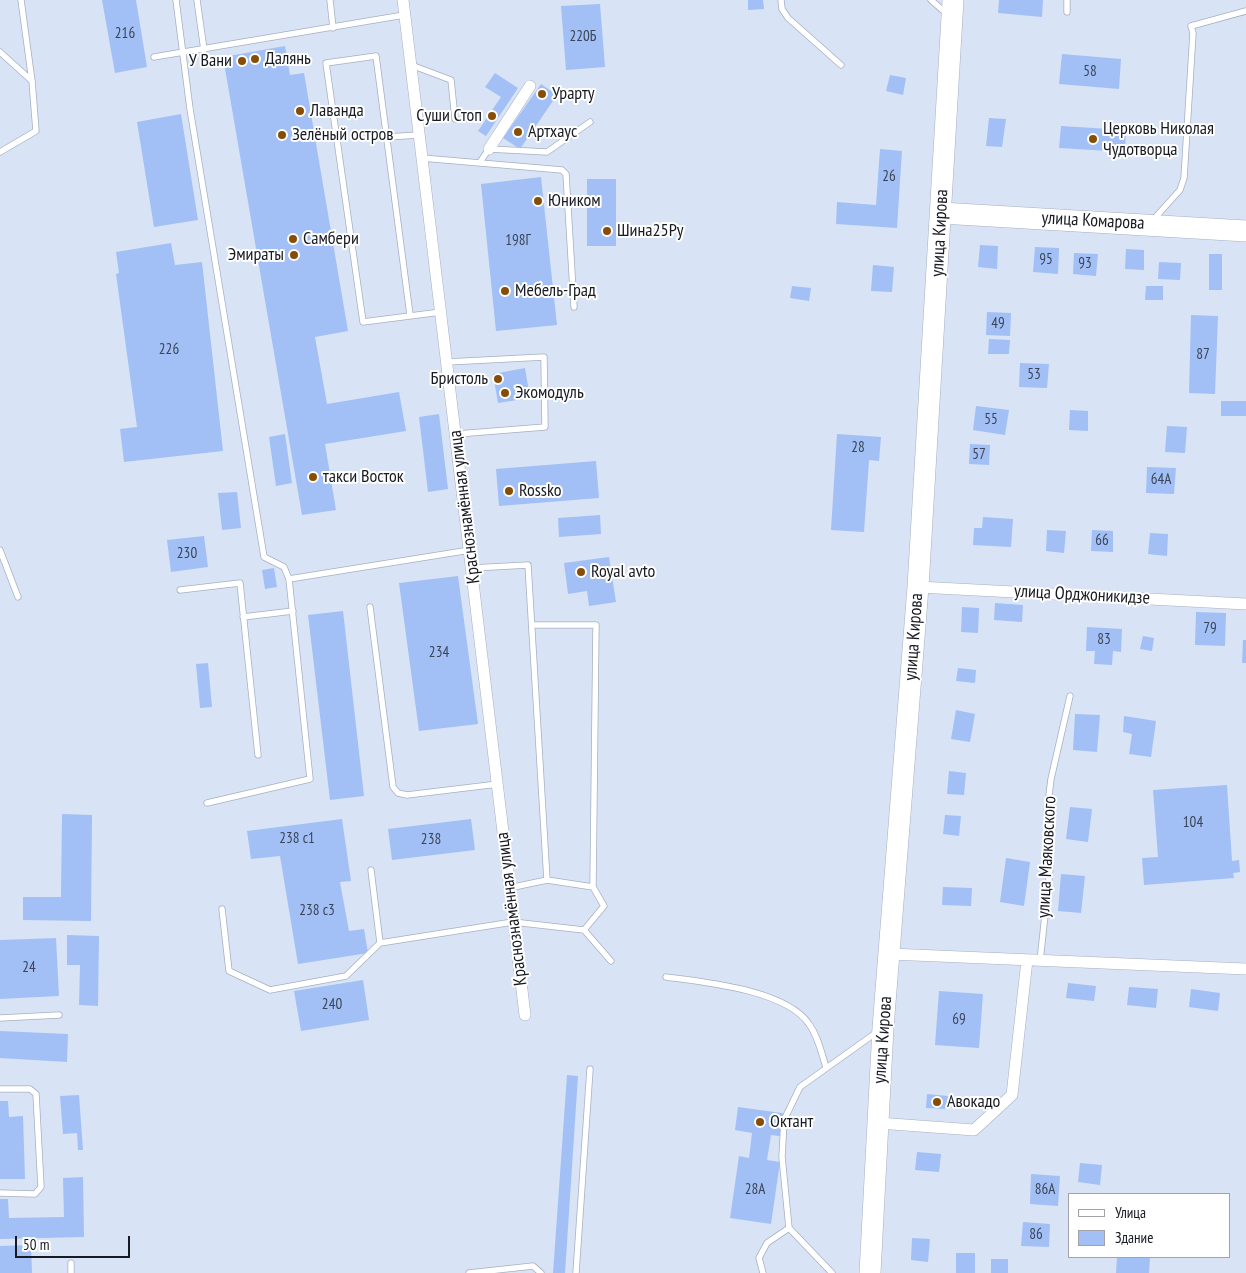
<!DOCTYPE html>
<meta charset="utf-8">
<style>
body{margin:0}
#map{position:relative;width:1246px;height:1273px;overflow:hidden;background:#d8e3f5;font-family:"PT Sans Narrow",sans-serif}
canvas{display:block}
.legend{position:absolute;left:1068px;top:1193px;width:162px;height:65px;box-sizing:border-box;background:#fff;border:1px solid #a2a3a6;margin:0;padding:6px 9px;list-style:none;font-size:15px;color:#171a21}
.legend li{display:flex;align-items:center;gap:10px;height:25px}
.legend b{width:25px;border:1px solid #a2a3a6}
.scale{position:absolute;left:15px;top:1236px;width:115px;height:22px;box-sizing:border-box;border:2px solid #171a21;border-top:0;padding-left:6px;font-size:15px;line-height:18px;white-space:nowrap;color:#171a21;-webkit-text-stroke:4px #fff;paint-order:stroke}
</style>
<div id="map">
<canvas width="1246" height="1273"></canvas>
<ul class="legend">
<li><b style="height:6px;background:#fff"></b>Улица</li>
<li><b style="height:14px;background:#a2c0f5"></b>Здание</li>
</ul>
<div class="scale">50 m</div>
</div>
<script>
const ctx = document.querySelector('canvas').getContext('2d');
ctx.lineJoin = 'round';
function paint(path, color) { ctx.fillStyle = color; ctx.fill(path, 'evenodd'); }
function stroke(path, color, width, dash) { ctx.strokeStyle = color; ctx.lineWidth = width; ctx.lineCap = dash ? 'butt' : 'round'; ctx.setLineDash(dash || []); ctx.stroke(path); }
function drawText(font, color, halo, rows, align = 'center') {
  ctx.font = font + ' "PT Sans Narrow",sans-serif'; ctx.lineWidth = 4; ctx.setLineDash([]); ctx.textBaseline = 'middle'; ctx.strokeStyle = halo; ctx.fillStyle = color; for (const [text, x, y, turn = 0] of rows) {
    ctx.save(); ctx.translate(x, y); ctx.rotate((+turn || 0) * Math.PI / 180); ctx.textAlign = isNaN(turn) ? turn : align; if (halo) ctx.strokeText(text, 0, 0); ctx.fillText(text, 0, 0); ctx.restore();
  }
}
paint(new Path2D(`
 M102,0H136L147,67L115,73Z
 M748,0H763L764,9L748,10Z
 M999,0H1043L1042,17L998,13Z
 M600,4L605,67L566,70L561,6Z
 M285,46L290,75L304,73L348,331L315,337L327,404L399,392L406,431L325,444L336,510L302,515L223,57Z
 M1062,54L1121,59L1119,89L1059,84Z
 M495,73L518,88L486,136L478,131L501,97L485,87Z
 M890,75L906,78L903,95L886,91Z
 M541,84L557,95L520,149L503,138Z
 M181,114L198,220L154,227L137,122Z
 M989,118L1006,119L1002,147L986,146Z
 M1061,126L1126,130L1125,152L1059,148Z
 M880,149L902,151L897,228L836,224L837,202L876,205Z
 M541,177L557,325L496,331L481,184Z
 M587,179H616V246H587Z
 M171,243L175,265L202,262L223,451L124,462L120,429L137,427L116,274L119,273L116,252Z
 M980,245L998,246L997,269L978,267Z
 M1035,247L1059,248L1058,274L1033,272Z
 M1126,249L1144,250V270L1125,269Z
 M1074,253L1098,254L1096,276L1073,274Z
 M1209,254H1222V290H1209Z
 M1159,262L1181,263L1180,280L1158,279Z
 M873,265L894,267L892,292L871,291Z
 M792,286L811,288L809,301L790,298Z
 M1146,286H1163V300H1145Z
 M987,312L1011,313L1010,336L986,335Z
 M1191,315L1218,316L1215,394L1189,393Z
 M989,339L1010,340L1009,354H988Z
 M1020,363L1049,364L1047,388L1019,387Z
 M525,368L530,398L498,403L493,374Z
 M1221,401H1246V416H1221Z
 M976,406L1009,410L1005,435L973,430Z
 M1070,410L1088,411V431L1069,430Z
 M439,414L448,489L428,492L419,417Z
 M1167,426L1187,427L1185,453L1165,452Z
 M285,434L292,483L276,486L269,437Z
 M837,434L881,437L879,461L869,460L864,532L831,530Z
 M970,444L990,445L989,465L969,464Z
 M596,461L599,498L499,506L496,469Z
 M1147,467L1176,468L1174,494L1146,493Z
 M237,492L241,528L222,530L218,493Z
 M600,515L601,534L559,537L558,518Z
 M983,517L1013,519L1011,547L973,545L974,528H982Z
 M1047,530L1066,531L1064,553L1046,551Z
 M1092,530L1113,531V552L1091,551Z
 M1150,533L1168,534L1167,556L1148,554Z
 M204,536L208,567L171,572L167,540Z
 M609,557L616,602L589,606L587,591L568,594L564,563Z
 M274,568L277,587L265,589L262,570Z
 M458,576L478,724L419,731L399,583Z
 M995,603L1023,605L1022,622L994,620Z
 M962,607L979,608L978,633L961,632Z
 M343,611L364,796L330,800L308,615Z
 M1196,612L1226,613L1225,646L1195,645Z
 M1087,627L1122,629L1121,652L1113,651L1112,665L1094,664L1095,651H1086Z
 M1143,636L1154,638L1152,651L1140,649Z
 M1243,640H1246V663H1242Z
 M208,663L212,707L200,708L196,664Z
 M958,668L976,670L975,683L956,681Z
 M956,710L975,714L970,742L951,739Z
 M1075,714L1100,715L1097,752L1073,750Z
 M1124,716L1156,721L1151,757L1129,754L1132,734L1123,732Z
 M949,771L966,773L964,795L947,794Z
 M1227,785L1232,861L1239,860L1240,872L1233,873L1234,878L1144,885L1142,858L1158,857L1153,790Z
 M1070,807L1092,809L1088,842L1066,839Z
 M62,814L92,815L91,921L23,920V897H61Z
 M945,815L961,816L959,836L943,834Z
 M342,819L351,881L340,882L349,931L364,929L368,953L298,964L280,856L251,859L247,831Z
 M471,819L475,850L392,860L388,829Z
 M1006,858L1030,862L1024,906L1000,902Z
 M1061,874L1085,876L1081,913L1058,911Z
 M943,887L972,888L971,906L942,905Z
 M67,935L99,936L98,1006L79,1005L80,965H67Z
 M56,938L59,996L0,999V940Z
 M363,980L369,1020L301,1031L294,991Z
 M1068,983L1096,986L1094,1001L1066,998Z
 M1129,987L1158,989L1156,1008L1127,1005Z
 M1191,989L1220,993L1218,1011L1189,1007Z
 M939,991L983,994L979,1048L935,1045Z
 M0,1031L68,1034L67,1062L0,1058Z
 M567,1075L578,1076L565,1273H553Z
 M927,1094L948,1096L947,1109L926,1108Z
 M79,1095L83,1150H78L77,1133L63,1134L60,1096Z
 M0,1101H8L9,1117L23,1116L25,1179H0Z
 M738,1107L789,1114L786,1137L771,1135L767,1160L780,1162L771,1224L730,1218L739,1156L749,1158L752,1133L735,1130Z
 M917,1152L941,1154L939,1172L915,1170Z
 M1080,1163L1102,1165L1100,1185L1078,1182Z
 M1031,1174L1060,1176L1058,1206L1030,1204Z
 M83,1177L84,1237L0,1239V1199H8L9,1218L64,1217L63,1178Z
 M1023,1222L1050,1224L1049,1247L1021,1246Z
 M912,1238L930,1239L928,1262L911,1260Z
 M31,1245L32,1273H0V1246Z
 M956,1253H975V1273H956Z
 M1117,1257H1150L1149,1273H1116Z
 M991,1259H1008V1273H991Z`), '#a2c0f5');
const lane = new Path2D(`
 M176,0L190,109L264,557L284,567L289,579L470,550
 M197,0L204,50
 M330,0L333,28
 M781,0L782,9L788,18L841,65
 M931,0L947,14
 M1067,12V0
 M0,52L32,81
 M154,57L404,15
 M411,65L451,80L455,119
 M387,137L419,135
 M0,152L36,131L32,81L21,0
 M422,158L562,170L566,174L574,307
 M480,162L489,149L547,152L590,122
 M1153,220L1180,190L1184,178L1193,33L1191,26L1246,11
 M410,315L376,56L326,63L363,322L441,312
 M447,362L544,357L545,427L457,434
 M0,550L18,597
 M472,568L528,565L547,880
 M180,590L240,583L258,755
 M370,607L393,787L398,793L407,795L498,784
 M243,617L293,611
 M207,803L310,779L289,579
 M371,870L380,943
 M593,887L604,906L584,930L611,961
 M509,888L547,880L593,887L596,625H532
 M222,909L229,971L270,990L346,976L380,943L513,922L584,930
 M1040,961L1050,869L1047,811L1051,779L1070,696
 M666,977C705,982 786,990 809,1024C818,1036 821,1052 826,1067
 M0,1018L59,1015
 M0,1089H30L36,1094L41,1187L35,1194L0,1193
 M71,1263V1273
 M469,1273L533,1266L541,1273
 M576,1273L590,1069
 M763,1273L759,1258L767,1243L789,1228
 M832,1273L789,1228L782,1157L784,1120L800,1087L877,1032`);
const street = new Path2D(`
 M403,0L525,1015
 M489,149L530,86
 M918,587L1246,604
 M890,954L1246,969
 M878,1123L974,1130L1012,1095L1027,960`);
const highway = new Path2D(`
 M941,213L1246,231
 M870,1273L883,1028L918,587L953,0`);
stroke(lane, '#a6b0c2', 7);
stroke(street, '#a6b0c2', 12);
stroke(highway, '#a6b0c2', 22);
stroke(lane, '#fff', 5.5);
stroke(street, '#fff', 11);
stroke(highway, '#fff', 21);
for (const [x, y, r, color] of [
 [255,59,5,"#874c05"],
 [242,61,5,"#874c05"],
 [542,94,5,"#874c05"],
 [300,111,5,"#874c05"],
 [492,116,5,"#874c05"],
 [518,132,5,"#874c05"],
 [282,135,5,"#874c05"],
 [1093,139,5,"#874c05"],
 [538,201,5,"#874c05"],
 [607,231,5,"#874c05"],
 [293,239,5,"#874c05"],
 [294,255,5,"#874c05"],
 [505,291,5,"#874c05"],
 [498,379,5,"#874c05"],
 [505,393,5,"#874c05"],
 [313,477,5,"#874c05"],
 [509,491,5,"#874c05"],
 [581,572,5,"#874c05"],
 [937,1102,5,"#874c05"],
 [760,1122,5,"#874c05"]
]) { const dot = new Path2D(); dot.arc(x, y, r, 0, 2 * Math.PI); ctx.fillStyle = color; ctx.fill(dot); stroke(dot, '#fff', 2); }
drawText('15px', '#3a4456', null, [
 ["216",125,34],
 ["220Б",583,37],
 ["58",1090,72],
 ["26",889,177],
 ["198Г",518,241],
 ["95",1046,260],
 ["93",1085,264],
 ["49",998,324],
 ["226",169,350],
 ["87",1203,355],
 ["53",1034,375],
 ["55",991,420],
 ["28",858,448],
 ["57",979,455],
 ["64А",1161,480],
 ["66",1102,541],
 ["230",187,554],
 ["79",1210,629],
 ["83",1104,640],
 ["234",439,653],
 ["104",1193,823],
 ["238 с1",297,839],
 ["238",431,840],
 ["238 с3",317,911],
 ["24",29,968],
 ["240",332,1005],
 ["69",959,1020],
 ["28А",755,1190],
 ["86А",1045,1190],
 ["86",1036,1235]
]);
drawText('18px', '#171a21', '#fff', [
 ["Далянь",265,59],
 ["У Вани",232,61,"right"],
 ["Урарту",552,94],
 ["Лаванда",310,111],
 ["Суши Стоп",482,116,"right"],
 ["Церковь Николая",1103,129],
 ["Чудотворца",1103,150],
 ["Артхаус",528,132],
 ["Зелёный остров",292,135],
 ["Юником",548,201],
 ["Шина25Ру",617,231],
 ["Самбери",303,239],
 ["Эмираты",284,255,"right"],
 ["Мебель-Град",515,291],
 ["Бристоль",488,379,"right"],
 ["Экомодуль",515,393],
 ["такси Восток",323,477],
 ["Rossko",519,491],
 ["Royal avto",591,572],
 ["Авокадо",947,1102],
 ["Октант",770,1122]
], 'left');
drawText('18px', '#171a21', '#fff', [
 ["улица Комарова",1093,221,3],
 ["улица Кирова",940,233,-87],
 ["Краснознамённая улица",465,507,-97],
 ["улица Орджоникидзе",1082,595,3],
 ["улица Кирова",914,637,-86],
 ["улица Маяковского",1047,857,-87],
 ["Краснознамённая улица",512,909,-97],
 ["улица Кирова",883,1040,-86]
]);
</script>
